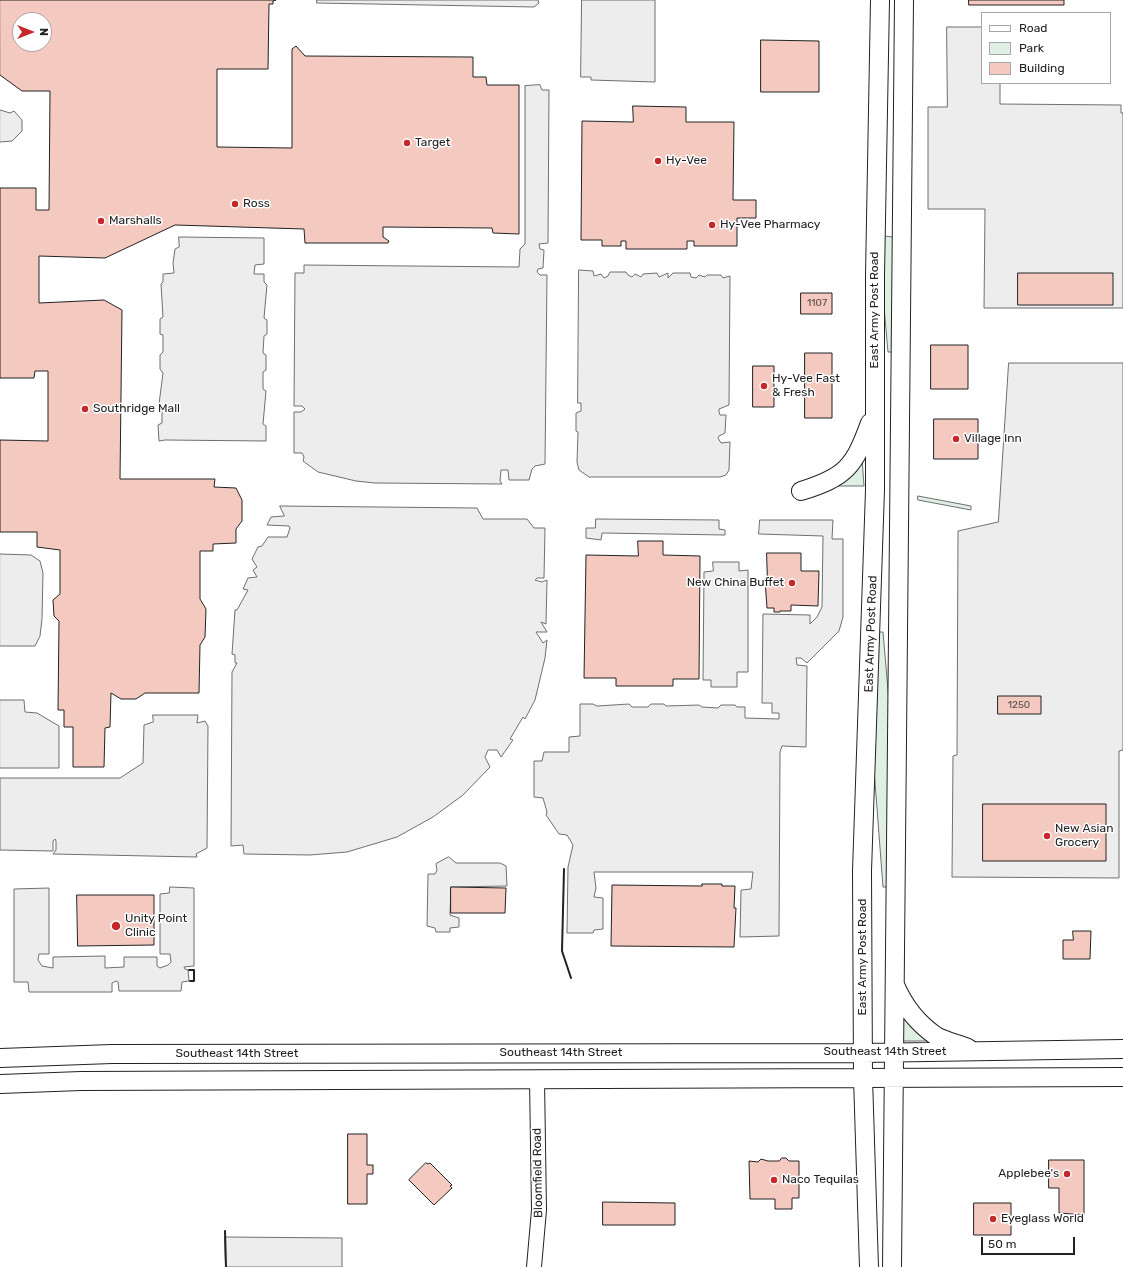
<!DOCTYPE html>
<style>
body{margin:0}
#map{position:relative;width:1123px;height:1267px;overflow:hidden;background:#fff;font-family:Rubik,sans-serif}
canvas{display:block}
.legend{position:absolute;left:981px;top:12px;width:130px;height:72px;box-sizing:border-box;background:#fff;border:1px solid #a7a7a7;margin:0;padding:5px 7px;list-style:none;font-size:12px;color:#222}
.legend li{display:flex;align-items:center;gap:8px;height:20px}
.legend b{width:20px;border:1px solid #a7a7a7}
.north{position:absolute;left:12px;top:12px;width:40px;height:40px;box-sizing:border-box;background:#fff;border:1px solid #a7a7a7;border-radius:50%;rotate:90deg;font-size:11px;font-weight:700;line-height:16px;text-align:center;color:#222}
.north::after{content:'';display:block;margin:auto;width:14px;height:18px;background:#c62828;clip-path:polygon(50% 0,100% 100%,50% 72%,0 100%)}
.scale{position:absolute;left:981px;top:1237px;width:94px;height:18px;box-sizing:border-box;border:2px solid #222;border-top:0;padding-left:5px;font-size:12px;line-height:14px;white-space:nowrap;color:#222;-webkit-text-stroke:3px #fff;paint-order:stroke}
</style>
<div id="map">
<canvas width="1123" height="1267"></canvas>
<ul class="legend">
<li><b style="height:5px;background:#fff"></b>Road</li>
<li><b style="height:11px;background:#e0efe3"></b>Park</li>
<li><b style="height:11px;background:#f3c9c0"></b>Building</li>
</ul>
<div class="north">N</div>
<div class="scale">50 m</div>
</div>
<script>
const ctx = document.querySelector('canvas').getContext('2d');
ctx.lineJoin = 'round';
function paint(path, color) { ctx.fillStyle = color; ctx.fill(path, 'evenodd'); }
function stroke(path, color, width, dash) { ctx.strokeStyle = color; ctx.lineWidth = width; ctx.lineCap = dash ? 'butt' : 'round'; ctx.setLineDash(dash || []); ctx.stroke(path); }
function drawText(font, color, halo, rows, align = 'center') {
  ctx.font = font + ' Rubik,sans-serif'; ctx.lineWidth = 3; ctx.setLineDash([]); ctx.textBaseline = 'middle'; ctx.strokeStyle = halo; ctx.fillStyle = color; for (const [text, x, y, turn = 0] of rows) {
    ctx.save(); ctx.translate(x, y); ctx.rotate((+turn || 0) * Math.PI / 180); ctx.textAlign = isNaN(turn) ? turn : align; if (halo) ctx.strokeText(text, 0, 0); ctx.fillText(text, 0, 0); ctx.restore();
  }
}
const green = new Path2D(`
 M884,236L893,237L892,352H888L882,285Z
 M862,458L864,486H833Z
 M918,496L971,506V510L918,500Z
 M879,632H883L889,702L887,887H883L873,756Z
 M903,1015L929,1041H902Z`);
paint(green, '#e0efe3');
stroke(green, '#6f6f6f', 1);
const parking = new Path2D(`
 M317,0H538L539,3L534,7L317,3Z
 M582,0H655V82L591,80V77H581Z
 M947,27H982V83H1000V104L1121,105V113H1123V308H984L985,209H928V107H947Z
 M540,85L542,90H549L548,243L539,244L540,249L544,250L543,268L538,269L537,272L540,275H547L545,464L535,466L532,469L529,480H509L508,470H501L500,481L502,484L375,483L356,481L318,472L303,461L304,457L302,453H294V412H301L305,409L302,406H294L295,273H304V265L519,267L520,249L525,244V86Z
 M0,110L10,113L14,111L22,120V131L12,141L0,142Z
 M179,237L264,238V264L255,265L254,274H264V282L267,285L264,318L267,320V334L264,336L263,353L266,355V370L263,372V389L266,391L263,424L266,426V441L165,440L159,441L158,425L162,423V406L159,404L163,373L160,369V355L163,352V335L160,334V319L163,317L161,284L163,282V274L174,273L173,263L175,249L179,247Z
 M579,270L593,271L594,276L601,274L604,278L608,276L610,272H626L628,275L632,277L635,274L641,277L643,274L657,273L659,277L668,273V278L673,273H690L691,277L696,278L699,275L705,277L707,275H721L723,278L730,276L729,405L719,409V412L720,415H726L725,433L719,436L718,438L721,443L730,442L729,470L726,475L720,477H589L579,470L577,462L578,432L576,431V413L581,411V403H578Z
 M1009,363H1123V750L1119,751V878L952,877L953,756L957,755L958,531L998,522Z
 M280,506L477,508L483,519H527L534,528H545L544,578H537L535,580L542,582L547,580L546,624L541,622L547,632H536L543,643L547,640L545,658L535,700L525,719L523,717L510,739L513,740L501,757L497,750H488L485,757L490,767L463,795L433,817L397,837L347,852L310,855L244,854L243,845L231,846L232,672L237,663H235V655L232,654L235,610H237L248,590L243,589L248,578L257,577L253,570L257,567L252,559L258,547L262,546L268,537H287L290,528L289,526L267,525L271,517L284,516Z
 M596,519L719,520V529L725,530V535L602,533L601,540L586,538V528H595Z
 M760,520H833L832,539H843V617L839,631L807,663L801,658H796L797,665L807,666L806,747L782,746L780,752L779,936L740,937L741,890L751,889L753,872H594L596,888L594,897L603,898V929L594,930L593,933H567L568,867L573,845L567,835L559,834L546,815L547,812L543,798L534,797V761H542L544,752H569V737L580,736V704H593L597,706L629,704L632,707H648L651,704H664L666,706L699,705L702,707L718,708L721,705H735L737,707H745V718L779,719V713H772V703H762L763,614L810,615V624L817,617L822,607L823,536L759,534Z
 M0,554L31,555L40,561L43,573L42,619L40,636L35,646H0Z
 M713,562H739V571L748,570V672H737V687H711V680H703L704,572L713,571Z
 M0,700H24L25,712L37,713L59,726V768H0Z
 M153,715H198L197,723L205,721L208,726L207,848L196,854L197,857L53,854L56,850V841L55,839L53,841V851L0,850V778H120L143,763L144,725L153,722Z
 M449,857L456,863H500L506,866L507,886L451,887L450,915L459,918V927L450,928V932H436L435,928L427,926L428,874H435L437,870L436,864Z
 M170,887L194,888V966L184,967L185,969L188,970L189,981L182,982L181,991H119L118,982L116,981L112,983V992H29L28,982H14V889L49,888V954H39L38,960L42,966L53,968V957L105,956V968L124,967V957H157V966L160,968L168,965L171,962L170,954H160V894L169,893Z
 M225,1237L342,1238V1267H226Z`);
paint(parking, '#ededed');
stroke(parking, '#6f6f6f', 1);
const building = new Path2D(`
 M0,0H276L273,1V4H269L268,69H217V147L292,148V49L296,46L305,56L473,57V77H486L487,85H519V234L493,233L492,228L383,227V237L389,241L388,243H305L304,229L175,225L105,258L39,256V303L104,300L122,310L120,479H215L214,487L236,488L242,500V521L236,529V543L213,544V551H200V599L206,609L205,637L200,645L199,693H145L136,699H121L111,693L110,727L105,728L104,767H73V727H64V710H58L59,621L54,616L53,600L60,594V550L37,547V532H0V440L48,441V371H35L34,378H0V188H36V210H49L50,91H22L0,75ZM20,20H44V44H20Z
 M969,0H1064V5H969Z
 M761,40L819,41V92H761Z
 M633,106L686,107V122H734L733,200H756V218H737V246H694V241H687V249H626V241H621V246H602V240H581L582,121L633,122Z
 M1018,273H1113V305H1018Z
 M801,293H832V314H801Z
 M931,345H968V389H931Z
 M805,353H832V418H805Z
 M753,366H774V407H753Z
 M934,419H978V459H934Z
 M638,541H663V555L700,556L699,679H673V686H616V678H584L586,555L638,556Z
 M767,553H801V571H819L818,606L791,605V611H780V612H774V608H767L765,580H767Z
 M998,696H1041V714H998Z
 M983,804H1106V861H983Z
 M702,884H722V886H735L734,908H736L734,947L611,946L612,885L702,886Z
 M451,887L506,888L505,913H451Z
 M77,895H154V945L78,946Z
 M1073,931H1091L1090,959H1063V940H1073Z
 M348,1134H367V1165H373V1174H367V1204H348Z
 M782,1158H786L789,1161H799V1198H792V1209H775V1199H750L749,1161L758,1162L761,1159L768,1161H779Z
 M1049,1160H1084V1215L1059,1213V1188H1049Z
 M426,1163L428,1164L430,1163L452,1185L450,1186L452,1188L434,1205L409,1180Z
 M603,1202L675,1203V1225H603Z
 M974,1203H1011V1235H974Z`);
paint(building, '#f3c9c0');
stroke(building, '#222', 1);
const minor = new Path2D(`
 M534,1267L539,1210L537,1079`);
const major = new Path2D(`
 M801,491C846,477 854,467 870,423
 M895,985C904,1006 917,1023 936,1036C945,1041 958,1044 968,1048
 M0,1058L112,1054L863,1053L1123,1049
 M0,1084L81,1081L1123,1077
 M869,1267L863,1078L862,871L875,490V275L880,0
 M892,1267L904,0`);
stroke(minor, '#222', 16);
stroke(major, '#222', 20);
stroke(minor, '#fff', 14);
stroke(major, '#fff', 18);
stroke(new Path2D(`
 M564,869L562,951L571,978
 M189,970H194V981H190
 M225,1231L226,1267`), '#222', 2);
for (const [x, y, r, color] of [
 [407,143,4,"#c62828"],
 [658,161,4,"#c62828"],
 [235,204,4,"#c62828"],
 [101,221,4,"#c62828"],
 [712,225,4,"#c62828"],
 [764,386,4,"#c62828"],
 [85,409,4,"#c62828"],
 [956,439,4,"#c62828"],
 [792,583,4,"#c62828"],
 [1047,836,4,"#c62828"],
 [116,926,5,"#c62828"],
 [1067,1174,4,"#c62828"],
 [774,1180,4,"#c62828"],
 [993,1219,4,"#c62828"]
]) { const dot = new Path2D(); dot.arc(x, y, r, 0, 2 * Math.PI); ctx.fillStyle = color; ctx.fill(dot); stroke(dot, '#fff', 1.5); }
drawText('10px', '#564c4a', null, [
 ["1107",817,303],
 ["1250",1019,705]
]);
drawText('12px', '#222', '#fff', [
 ["Target",415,143],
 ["Hy-Vee",666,161],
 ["Ross",243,204],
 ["Marshalls",109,221],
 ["Hy-Vee Pharmacy",720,225],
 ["Hy-Vee Fast",772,379],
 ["& Fresh",772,393],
 ["Southridge Mall",93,409],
 ["Village Inn",964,439],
 ["New China Buffet",784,583,"right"],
 ["New Asian",1055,829],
 ["Grocery",1055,843],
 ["Unity Point",125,919],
 ["Clinic",125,933],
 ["Applebee's",1059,1174,"right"],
 ["Naco Tequilas",782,1180],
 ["Eyeglass World",1001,1219]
], 'left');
drawText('12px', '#222', '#fff', [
 ["East Army Post Road",875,310,-90],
 ["East Army Post Road",871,634,-88],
 ["East Army Post Road",863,957,-90],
 ["Southeast 14th Street",885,1052],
 ["Southeast 14th Street",561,1053],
 ["Southeast 14th Street",237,1054],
 ["Bloomfield Road",538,1173,-91]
]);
</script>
